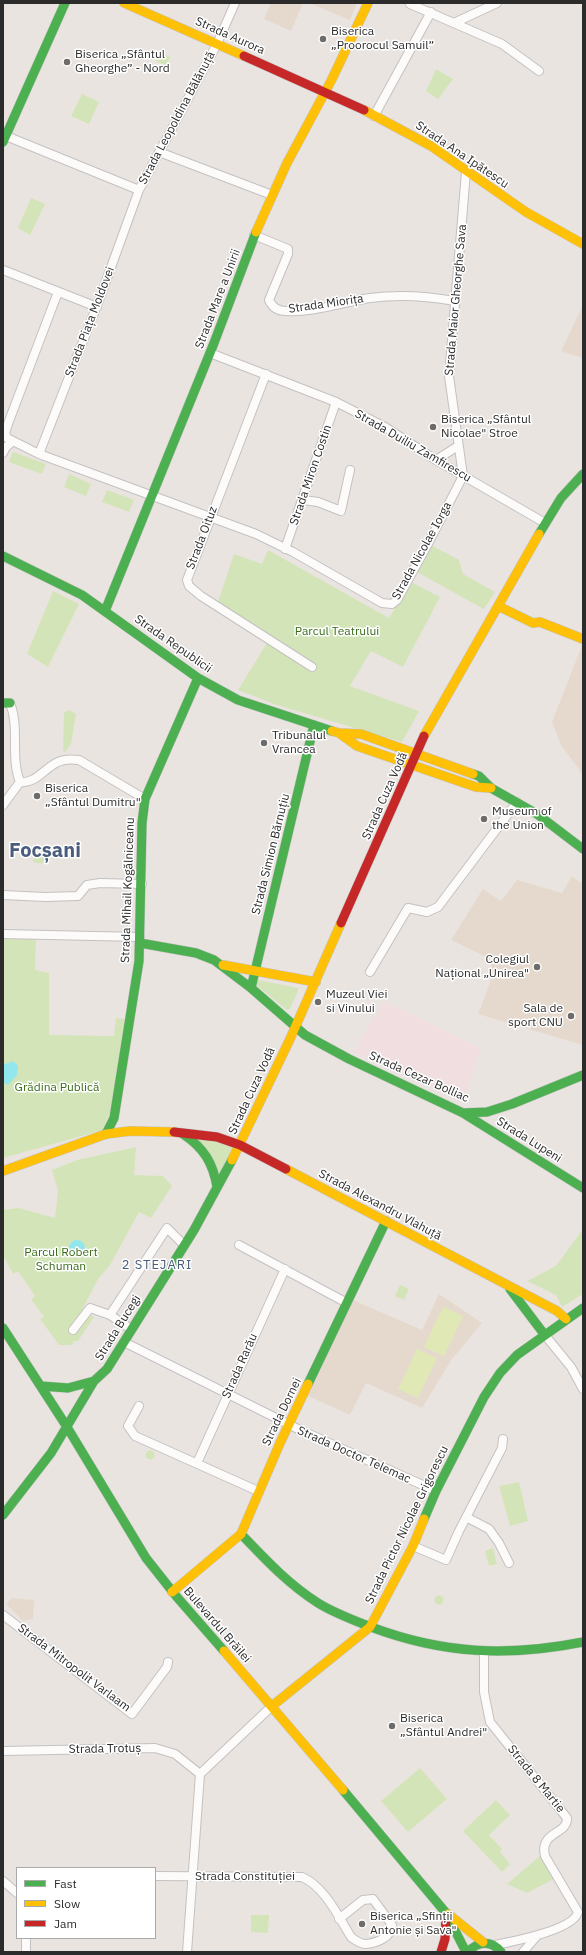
<!DOCTYPE html>
<meta charset="utf-8">
<style>
body{margin:0}
#map{position:relative;width:586px;height:1955px;overflow:hidden;background:#eae4e0;font-family:"IBM Plex Sans",sans-serif}
canvas{display:block}
.frame{position:absolute;inset:0;border:4px solid #2b2b2b;pointer-events:none}
.legend{position:absolute;left:16px;top:1867px;width:140px;height:72px;box-sizing:border-box;background:#fff;border:1px solid #aaa;margin:0;padding:5px 7px;list-style:none;font-size:12px;color:#2b2b2b}
.legend li{display:flex;align-items:center;gap:8px;height:20px}
.legend b{width:20px;border:1px solid #aaa}
</style>
<div id="map">
<canvas width="586" height="1955"></canvas>
<div class="frame"></div>
<ul class="legend">
<li><b style="height:5px;background:#4caf50"></b>Fast</li>
<li><b style="height:5px;background:#ffc107"></b>Slow</li>
<li><b style="height:5px;background:#c62828"></b>Jam</li>
</ul>
</div>
<script>
const ctx = document.querySelector('canvas').getContext('2d');
ctx.lineJoin = 'round';
function paint(path, color) { ctx.fillStyle = color; ctx.fill(path, 'evenodd'); }
function stroke(path, color, width, dash) { ctx.strokeStyle = color; ctx.lineWidth = width; ctx.lineCap = dash ? 'butt' : 'round'; ctx.setLineDash(dash || []); ctx.stroke(path); }
function drawText(font, color, halo, rows, align = 'center') {
  ctx.font = font + ' "IBM Plex Sans",sans-serif'; ctx.lineWidth = 3; ctx.setLineDash([]); ctx.textBaseline = 'middle'; ctx.strokeStyle = halo; ctx.fillStyle = color; for (const [text, x, y, turn = 0] of rows) {
    ctx.save(); ctx.translate(x, y); ctx.rotate((+turn || 0) * Math.PI / 180); ctx.textAlign = isNaN(turn) ? turn : align; if (halo) ctx.strokeText(text, 0, 0); ctx.fillText(text, 0, 0); ctx.restore();
  }
}
paint(new Path2D(`
 M271,3H303L291,31L264,19Z
 M309,3H357L350,20Z
 M583,305V358L561,351Z
 M583,643V775L561,745L552,722Z
 M572,876L581,883L583,881V1045L478,1014L493,975L490,959L451,940L483,889L501,901L517,880L562,893Z
 M439,1294L482,1323L452,1359L422,1408L366,1383L350,1415L308,1396L353,1300L422,1330Z
 M12,1598L34,1600L33,1619L23,1621L6,1604Z`), '#e5d9ce');
paint(new Path2D(`
 M384,1001L480,1048L463,1101L354,1052Z`), '#f0dee0');
paint(new Path2D(`
 M160,52L170,57L166,66L156,61Z
 M436,69L453,79L438,99L426,91Z
 M82,94L99,102L89,124L71,116Z
 M31,198L45,204L30,235L18,228Z
 M13,452L46,464L42,474L9,462Z
 M69,474L91,484L86,496L64,487Z
 M107,490L134,500L129,512L102,502Z
 M431,545L459,560L463,574L495,592L484,609L415,571Z
 M268,550L389,618L411,582L440,597L403,667L371,651L350,686L419,711L402,742L277,705L238,690L267,643L298,663L315,671L317,666L218,602L234,554L262,564Z
 M53,591L79,604L48,667L27,654Z
 M69,710L76,714L71,744L65,752L63,750L64,713Z
 M35,854L45,856V864L33,862Z
 M3,937H36L35,970L49,973V1035L114,1036L116,1018L125,1019L112,1108L103,1130L3,1158Z
 M258,980L298,988V991L290,1009L287,1010L256,985Z
 M205,1134L240,1145L217,1187L198,1143Z
 M136,1147L134,1175L163,1176L172,1186L151,1218L139,1212L110,1265L98,1279L82,1310L94,1317L78,1341H74L72,1345H59L40,1319L44,1317L31,1299L35,1296L18,1271L13,1274L3,1255V1210L19,1208L55,1218L58,1191L52,1170L77,1160Z
 M583,1229V1294L562,1307L556,1295L527,1281L556,1266Z
 M400,1285L409,1289L404,1300L395,1296Z
 M145.5 1455a4.5 4.5 0 1 1 9 0a4.5 4.5 0 1 1-9 0Z
 M519,1482L528,1521L510,1526L499,1486Z
 M493,1548L497,1564L489,1566L485,1551Z
 M434.5 1600a4.5 4.5 0 1 1 9 0a4.5 4.5 0 1 1-9 0Z
 M420,1768L447,1799L408,1832L381,1801Z
 M496,1800L510,1815L489,1835L502,1849L500,1852L510,1864L502,1872L463,1831Z
 M541,1855L556,1878L527,1893L507,1884Z
 M251,1915H269L268,1933L251,1932Z`), '#d3e5b8');
paint(new Path2D(`
 M443,1307L463,1316L444,1356L424,1347Z
 M417,1349L437,1358L418,1398L398,1389Z`), '#e0e9b6');
paint(new Path2D(`
 M13,1061L18,1066L17,1075L8,1085L3,1082V1065Z
 M69 1248a8 8 0 1 1 16 0a8 8 0 1 1-16 0Z`), '#92e7ed');
const street = new Path2D(`
 M410,4L502,44L539,71
 M456,22L497,3
 M374,116L431,12
 M6,136L139,190
 M159,152L272,195
 M254,235L288,249V254L269,300C272,307 278,311 286,311C312,313 344,302 370,298C398,294 427,296 455,301
 M3,270L97,307
 M58,292L9,421L5,433L7,438L39,454L256,534L293,552L382,603L392,604L397,600L430,540L463,476L449,376L466,172
 M210,353L336,402L385,427L436,460L545,523
 M266,374L187,580L189,586L201,596L312,667
 M3,453L6,447L12,442
 M39,454L101,295L139,190L217,44L235,3
 M436,460L458,446
 M303,500L318,502L341,511L350,470
 M285,549L336,402
 M10,703C20,728 10,757 20,782
 M20,782C35,784 44,769 56,763C63,759 71,759 79,760L145,799
 M3,805L20,782
 M3,895L45,897L78,896L87,885L100,883L142,884
 M3,934L140,937
 M370,972L408,908L427,912L438,907L517,802
 M239,1245L347,1303
 M110,1315L167,1228L184,1245
 M73,1330L90,1308L110,1315L131,1329
 M544,1334L571,1367L583,1389
 M124,1342L298,1429L436,1491
 M139,1406L128,1426L135,1436L258,1491
 M197,1463L285,1269
 M466,1517L489,1529L499,1543L509,1563
 M413,1546L446,1560L459,1531L502,1448L503,1439
 M3,1615L132,1714L167,1667L168,1662
 M484,1652V1692L490,1722L567,1818C568,1835 539,1831 545,1856L578,1912C574,1930 511,1942 495,1945
 M3,1751L155,1748L175,1754L200,1774
 M200,1774L272,1706
 M155,1876L302,1877C325,1887 338,1916 351,1937C355,1940 360,1944 366,1944C377,1943 392,1937 392,1925L373,1899L363,1900L339,1919
 M3,1881L17,1893
 M26,1938V1952
 M187,1952L200,1774
 M523,1952L536,1937`);
const fast = new Path2D(`
 M3,142L65,3
 M539,534L561,498L583,474
 M3,556L82,595L198,678L238,700L332,731
 M105,611L214,343L256,232
 M3,703H10
 M473,774L479,776L491,788L537,814L583,849
 M140,943L196,953L214,960L251,988L305,1035L349,1059L463,1113L583,1188
 M251,988L314,725
 M463,1113L487,1112L512,1104L583,1075
 M106,1134L114,1118L139,961L142,823L145,799L198,678
 M183,1134C204,1148 213,1163 217,1187
 M510,1289L544,1334
 M3,1328L67,1427
 M308,1384L386,1221
 M41,1386L68,1388L94,1381
 M67,1427L146,1558L176,1596L224,1651
 M3,1515L51,1453L94,1381L107,1369L194,1230L232,1160
 M424,1519L436,1491L484,1397L500,1373L517,1355L583,1308
 M241,1534C265,1559 288,1584 318,1603C334,1613 353,1620 371,1627C443,1654 508,1657 583,1642
 M343,1790L446,1913L466,1952
 M468,1952C478,1941 491,1940 501,1952`);
const slow = new Path2D(`
 M124,3L244,56
 M364,110L431,146L526,212L583,244
 M256,232L287,163L332,79L368,3
 M498,606L533,623L540,622L583,639
 M332,731L339,733L361,734L473,774
 M339,733L357,746L476,787L491,788
 M424,736L539,534
 M223,965L316,982
 M232,1160L290,1039L341,923
 M286,1169L557,1311L566,1319
 M3,1171L106,1134L130,1131L174,1132
 M172,1592L241,1534L280,1443L308,1384
 M224,1651L343,1790
 M272,1706L370,1627L413,1546L424,1519
 M448,1914L483,1942`);
const jam = new Path2D(`
 M244,56L364,110
 M341,923L424,736
 M174,1132L217,1137L240,1145L286,1169
 M441,1952L445,1939L446,1916`);
stroke(street, '#c3c1c2', 10);
stroke(fast, '#c3c1c2', 10);
stroke(slow, '#c3c1c2', 10);
stroke(jam, '#c3c1c2', 10);
stroke(street, '#fcfbfa', 8);
stroke(fast, '#4caf50', 9);
stroke(slow, '#ffc107', 9);
stroke(jam, '#c62828', 9);
for (const [x, y, r, color] of [
 [323,39,4,"#6e6c6a"],
 [67,62,4,"#6e6c6a"],
 [433,427,4,"#6e6c6a"],
 [264,743,4,"#6e6c6a"],
 [37,796,4,"#6e6c6a"],
 [484,819,4,"#6e6c6a"],
 [537,967,4,"#6e6c6a"],
 [318,1002,4,"#6e6c6a"],
 [571,1016,4,"#6e6c6a"],
 [392,1726,4,"#6e6c6a"],
 [362,1924,4,"#6e6c6a"]
]) { const dot = new Path2D(); dot.arc(x, y, r, 0, 2 * Math.PI); ctx.fillStyle = color; ctx.fill(dot); stroke(dot, '#fff', 1.5); }
drawText('12px', '#2b2b2b', '#fff', [
 ["Biserica",331,32],
 ["„Proorocul Samuil”",331,46],
 ["Biserica „Sfântul",75,55],
 ["Gheorghe” - Nord",75,69],
 ["Biserica „Sfântul",441,420],
 ["Nicolae\" Stroe",441,434],
 ["Tribunalul",272,736],
 ["Vrancea",272,750],
 ["Biserica",45,789],
 ["„Sfântul Dumitru\"",45,803],
 ["Museum of",492,812],
 ["the Union",492,826],
 ["Colegiul",529,960,"right"],
 ["Național „Unirea\"",529,974,"right"],
 ["Muzeul Viei",326,995],
 ["si Vinului",326,1009],
 ["Sala de",563,1009,"right"],
 ["sport CNU",563,1023,"right"],
 ["Biserica",400,1719],
 ["„Sfântul Andrei\"",400,1733],
 ["Biserica „Sfinții",370,1917],
 ["Antonie și Sava\"",370,1931]
], 'left');
drawText('12px', '#2b2b2b', '#fff', [
 ["Strada Aurora",230,36,24],
 ["Strada Leopoldina Bălănuță",177,118,-62],
 ["Strada Ana Ipătescu",462,155,34],
 ["Strada Mare a Unirii",218,299,-69],
 ["Strada Maior Gheorghe Sava",456,300,-85],
 ["Strada Miorița",326,304,-8],
 ["Strada Piața Moldovei",90,322,-69],
 ["Strada Duiliu Zamfirescu",413,446,30],
 ["Strada Miron Costin",311,475,-71],
 ["Strada Oituz",202,538,-69],
 ["Strada Nicolae Iorga",422,551,-61],
 ["Strada Republicii",173,644,35],
 ["Strada Cuza Vodă",385,796,-66],
 ["Strada Simion Bărnuțiu",271,854,-76],
 ["Strada Mihail Kogălniceanu",128,890,-88],
 ["Strada Cezar Bolliac",419,1077,24],
 ["Strada Cuza Vodă",252,1091,-65],
 ["Strada Lupeni",529,1140,32],
 ["Strada Alexandru Vlahuță",380,1205,28],
 ["Strada Bucegi",118,1328,-58],
 ["Strada Rarău",240,1366,-66],
 ["Strada Dornei",282,1412,-64],
 ["Strada Doctor Telemac",354,1455,24],
 ["Strada Pictor Nicolae Grigorescu",407,1525,-64],
 ["Bulevardul Brăilei",217,1625,49],
 ["Strada Mitropolit Varlaam",74,1668,37],
 ["Strada Trotuș",105,1749,-1],
 ["Strada 8 Martie",536,1779,51],
 ["Strada Constituției",245,1877]
]);
drawText('12px', '#396b18', '#fff', [
 ["Parcul Teatrului",337,632],
 ["Grădina Publică",57,1088],
 ["Parcul Robert",61,1253],
 ["Schuman",61,1267]
]);
ctx.letterSpacing = '1px';
drawText('13px', '#4a5d7d', '#fff', [
 ["2 STEJARI",157,1265]
]);
ctx.letterSpacing = '0px';
drawText('bold 20px', '#4a5d7d', '#fff', [
 ["Focșani",45,851]
]);
</script>
